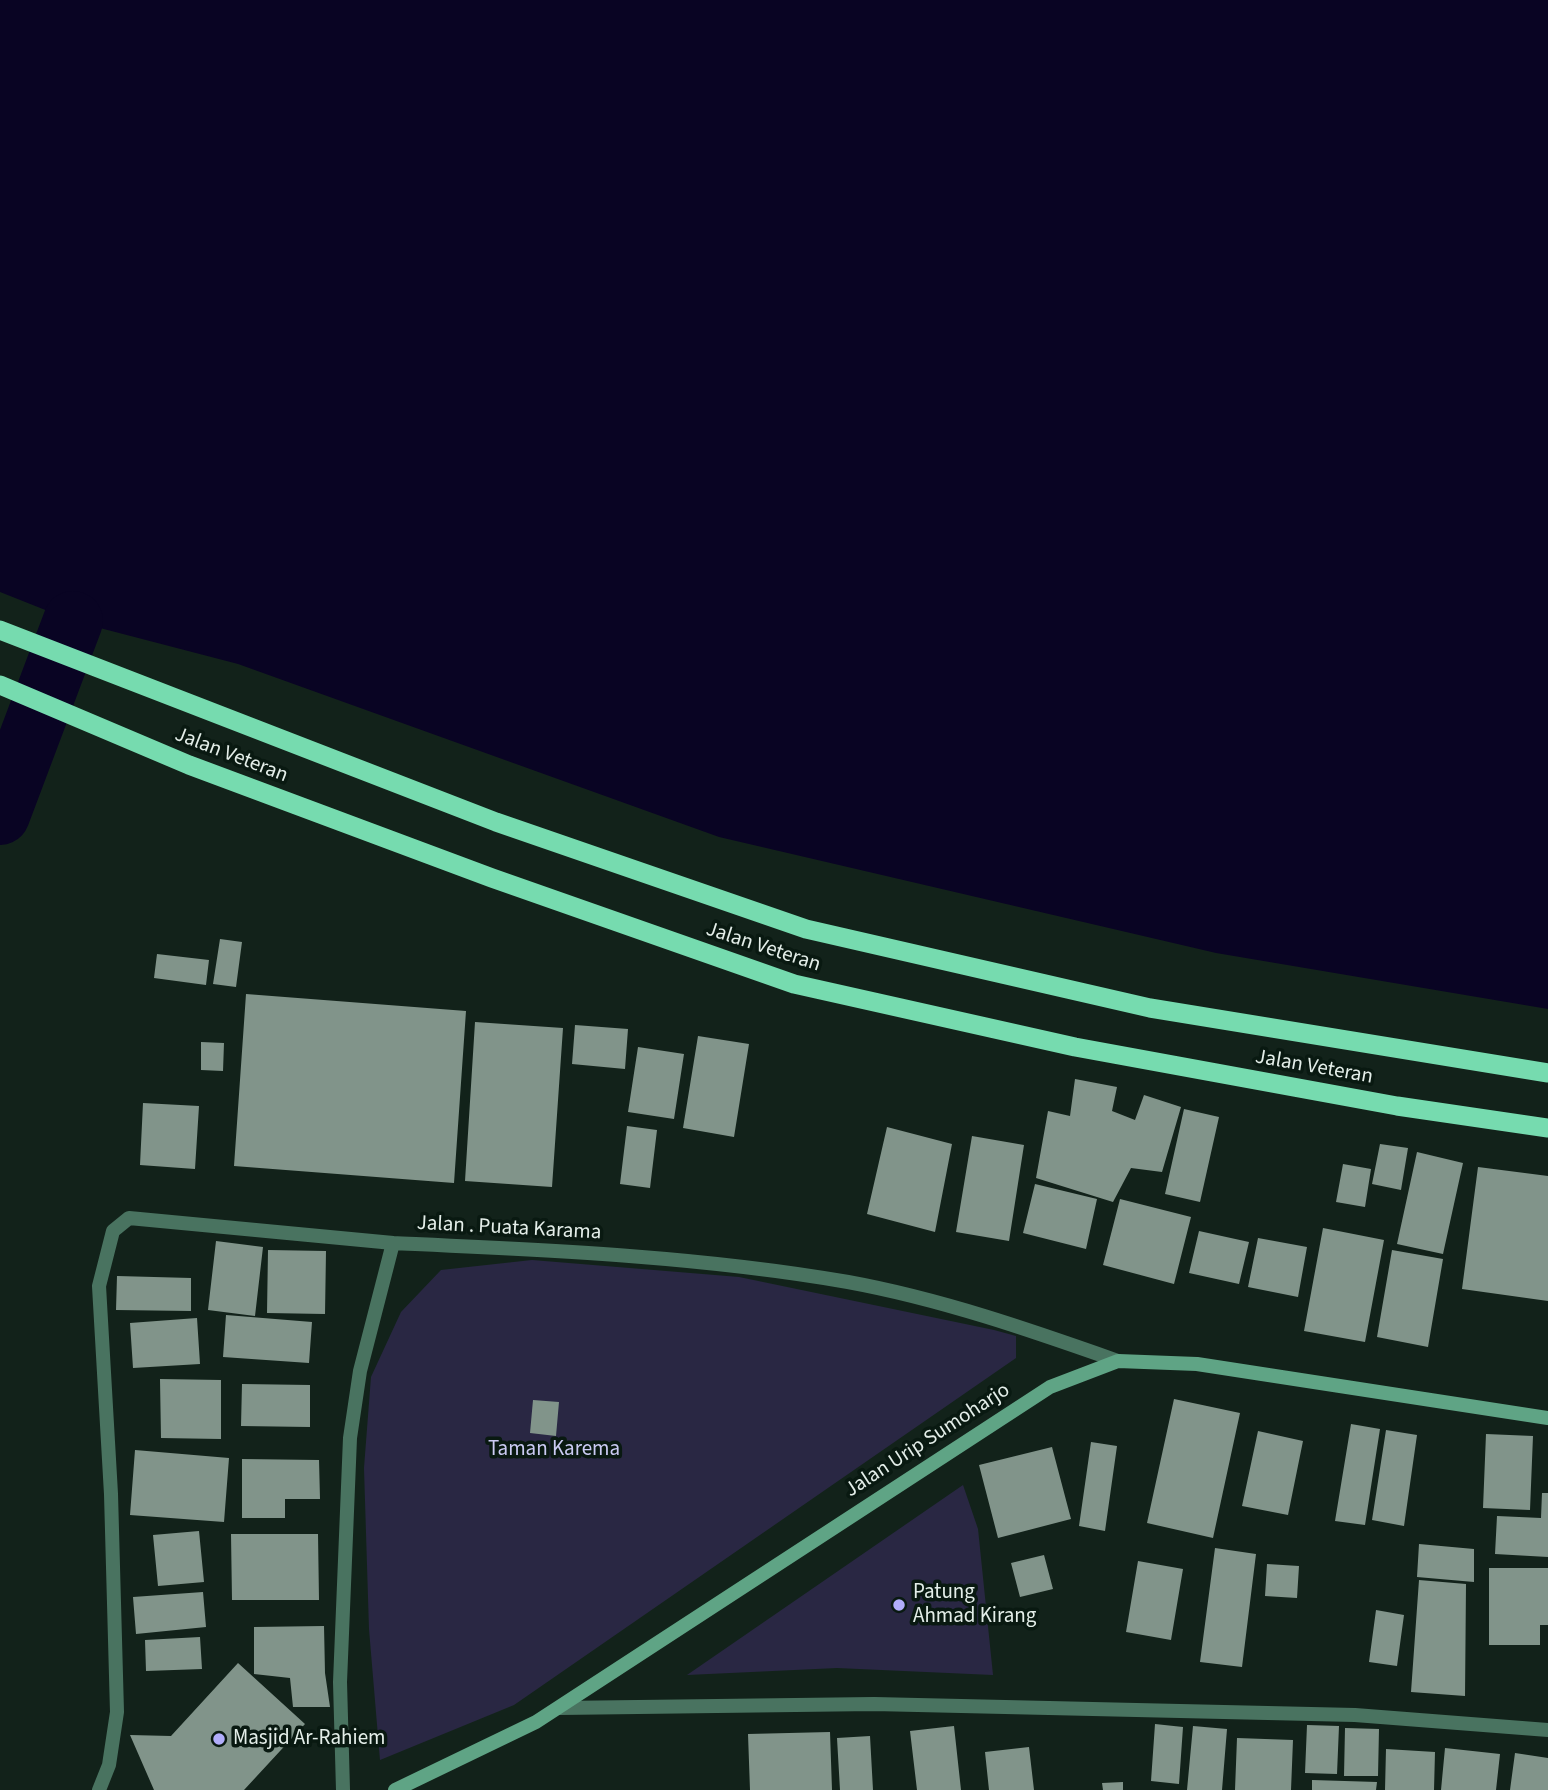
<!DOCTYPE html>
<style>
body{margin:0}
canvas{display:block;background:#12221a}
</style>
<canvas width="1548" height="1790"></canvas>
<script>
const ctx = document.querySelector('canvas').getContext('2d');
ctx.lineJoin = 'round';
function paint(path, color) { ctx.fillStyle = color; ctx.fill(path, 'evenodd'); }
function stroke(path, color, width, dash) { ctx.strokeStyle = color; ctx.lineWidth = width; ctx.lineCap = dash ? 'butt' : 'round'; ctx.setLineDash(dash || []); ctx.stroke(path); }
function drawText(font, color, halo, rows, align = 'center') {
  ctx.font = font + ' "Source Sans 3",sans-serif'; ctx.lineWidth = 7; ctx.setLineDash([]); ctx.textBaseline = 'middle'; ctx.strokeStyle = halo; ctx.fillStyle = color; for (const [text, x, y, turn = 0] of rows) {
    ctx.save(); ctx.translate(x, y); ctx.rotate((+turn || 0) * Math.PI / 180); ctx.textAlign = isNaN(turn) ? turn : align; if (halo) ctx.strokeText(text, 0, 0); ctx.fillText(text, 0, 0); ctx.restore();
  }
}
paint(new Path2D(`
 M532,1260L739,1277L994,1330L1016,1336V1358L514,1705L380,1760L369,1629L364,1468L371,1377L401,1312L441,1270Z
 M963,1485L978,1529L993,1675L837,1668L687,1675Z`), '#292743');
paint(new Path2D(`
 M0,0H1548V1009L1216,953L719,837L238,664L73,621L0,592Z`), '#090423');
stroke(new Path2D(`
 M0,815L73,621`), '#090423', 60);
paint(new Path2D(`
 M220,939L242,942L236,987L213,984Z
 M157,954L209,960L206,985L154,978Z
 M246,994L466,1011L454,1183L234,1166Z
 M475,1022L563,1028L552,1187L465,1181Z
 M575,1025L628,1029L625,1069L572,1064Z
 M698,1036L749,1044L734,1137L683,1128Z
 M201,1042L224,1043L223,1071L201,1070Z
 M638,1047L684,1054L674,1119L628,1112Z
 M1075,1079L1117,1087L1112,1111L1135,1120L1144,1095L1181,1107L1162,1172L1131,1168L1113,1202L1036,1178L1048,1111L1070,1116Z
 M143,1103L199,1106L195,1169L140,1165Z
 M1184,1109L1219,1117L1200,1202L1165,1194Z
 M627,1126L657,1130L650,1188L620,1184Z
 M887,1127L952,1144L935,1232L867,1214Z
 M972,1136L1024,1145L1009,1241L956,1232Z
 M1380,1144L1408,1148L1401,1190L1372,1184Z
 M1417,1152L1463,1163L1443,1254L1397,1244Z
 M1343,1164L1371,1169L1365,1207L1336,1202Z
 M1478,1167L1548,1176V1301L1462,1289Z
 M1035,1184L1097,1199L1086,1249L1023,1233Z
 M1120,1199L1191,1217L1174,1284L1103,1265Z
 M1323,1228L1384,1240L1365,1342L1304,1331Z
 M1199,1231L1249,1242L1239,1284L1189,1273Z
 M1258,1238L1307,1247L1298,1297L1248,1287Z
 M216,1241L263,1247L255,1316L208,1310Z
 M268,1250L326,1251L325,1314L267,1313Z
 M1392,1250L1443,1259L1428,1347L1377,1337Z
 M117,1276L191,1278V1311L116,1310Z
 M226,1315L312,1322L309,1363L223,1357Z
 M197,1318L200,1364L133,1368L130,1323Z
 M160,1379L221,1380V1439L161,1438Z
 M242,1384L310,1385V1427L241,1426Z
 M1174,1399L1240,1413L1213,1538L1147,1523Z
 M533,1400L559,1402L556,1436L530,1433Z
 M1351,1424L1380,1429L1365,1525L1335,1521Z
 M1386,1430L1417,1435L1404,1526L1372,1520Z
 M1258,1431L1303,1441L1288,1515L1242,1506Z
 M1486,1434L1533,1436L1530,1510L1483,1508Z
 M1091,1442L1117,1446L1105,1531L1079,1526Z
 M1052,1447L1071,1519L998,1538L979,1465Z
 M135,1450L229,1458L224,1522L130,1515Z
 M242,1459L319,1460L320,1499H285V1518H242Z
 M1542,1493H1548V1557L1495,1554L1497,1516L1541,1518Z
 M199,1531L204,1582L158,1586L153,1535Z
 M231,1534H318L319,1600H232Z
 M1419,1544L1474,1549V1582L1417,1577Z
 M1215,1548L1256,1554L1242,1667L1200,1662Z
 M1044,1555L1053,1589L1020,1597L1011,1563Z
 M1138,1561L1183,1569L1171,1640L1126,1632Z
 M1267,1564L1299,1566L1297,1598L1265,1596Z
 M1489,1568H1548V1625H1540V1645H1489Z
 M1419,1580L1466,1584L1465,1696L1411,1692Z
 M203,1592L206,1627L136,1634L133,1597Z
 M1376,1610L1404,1615L1397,1666L1369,1662Z
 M324,1626L325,1673L330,1707H293L290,1678L254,1674V1627Z
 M200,1637L202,1669L146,1671L145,1640Z
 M238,1663L305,1724L244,1790H154L130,1735L171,1736Z
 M1155,1724L1183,1727L1179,1784L1151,1781Z
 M1307,1725L1339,1726L1337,1774L1305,1773Z
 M954,1726L961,1790H917L910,1731Z
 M1193,1726L1227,1729L1222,1790H1187Z
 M1345,1728L1379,1729L1378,1776H1344Z
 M830,1732L832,1790H750L748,1734Z
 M870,1736L873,1790H840L837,1738Z
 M1237,1738L1293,1740L1291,1790H1235Z
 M1029,1747L1034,1790H989L985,1752Z
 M1445,1748L1500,1754L1496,1790H1441Z
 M1386,1749L1435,1752L1434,1790H1385Z
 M1515,1753L1548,1758V1790H1510Z
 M1312,1780L1377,1782L1376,1790H1312Z
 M1123,1782V1790H1103L1102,1783Z`), '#81948a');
stroke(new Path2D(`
 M559,1708L874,1704L1355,1715L1548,1730
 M99,1790L109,1765L117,1712L111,1494L99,1286L113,1231L129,1218L393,1243
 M343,1790L340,1682L350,1438L360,1371L393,1243C545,1250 698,1256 848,1282C941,1299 1030,1330 1118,1361`), '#497360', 14);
stroke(new Path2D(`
 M395,1790L536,1722L1050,1387L1118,1361L1197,1364L1548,1418`), '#5fa485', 14);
stroke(new Path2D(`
 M0,630L496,822L806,929L1150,1008L1548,1073
 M0,685L189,765L492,878L794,984L1075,1047L1397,1106L1548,1128`), '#76dbaf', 19);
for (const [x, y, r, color] of [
 [899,1605,7,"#b1adfa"],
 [219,1739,7,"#b1adfa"]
]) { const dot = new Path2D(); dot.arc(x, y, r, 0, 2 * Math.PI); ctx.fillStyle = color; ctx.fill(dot); stroke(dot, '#091911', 2.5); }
drawText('21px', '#e4eee9', '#091911', [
 ["Jalan Veteran",231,756,21],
 ["Jalan Veteran",763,948,18],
 ["Jalan Veteran",1314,1068,10],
 ["Jalan . Puata Karama",509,1229,3],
 ["Jalan Urip Sumoharjo",928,1441,-33]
]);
drawText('21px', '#cbcbf3', '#091911', [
 ["Taman Karema",554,1450]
]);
drawText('21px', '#e4eee9', '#091911', [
 ["Patung",913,1593],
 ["Ahmad Kirang",913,1617],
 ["Masjid Ar-Rahiem",233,1739]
], 'left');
</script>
